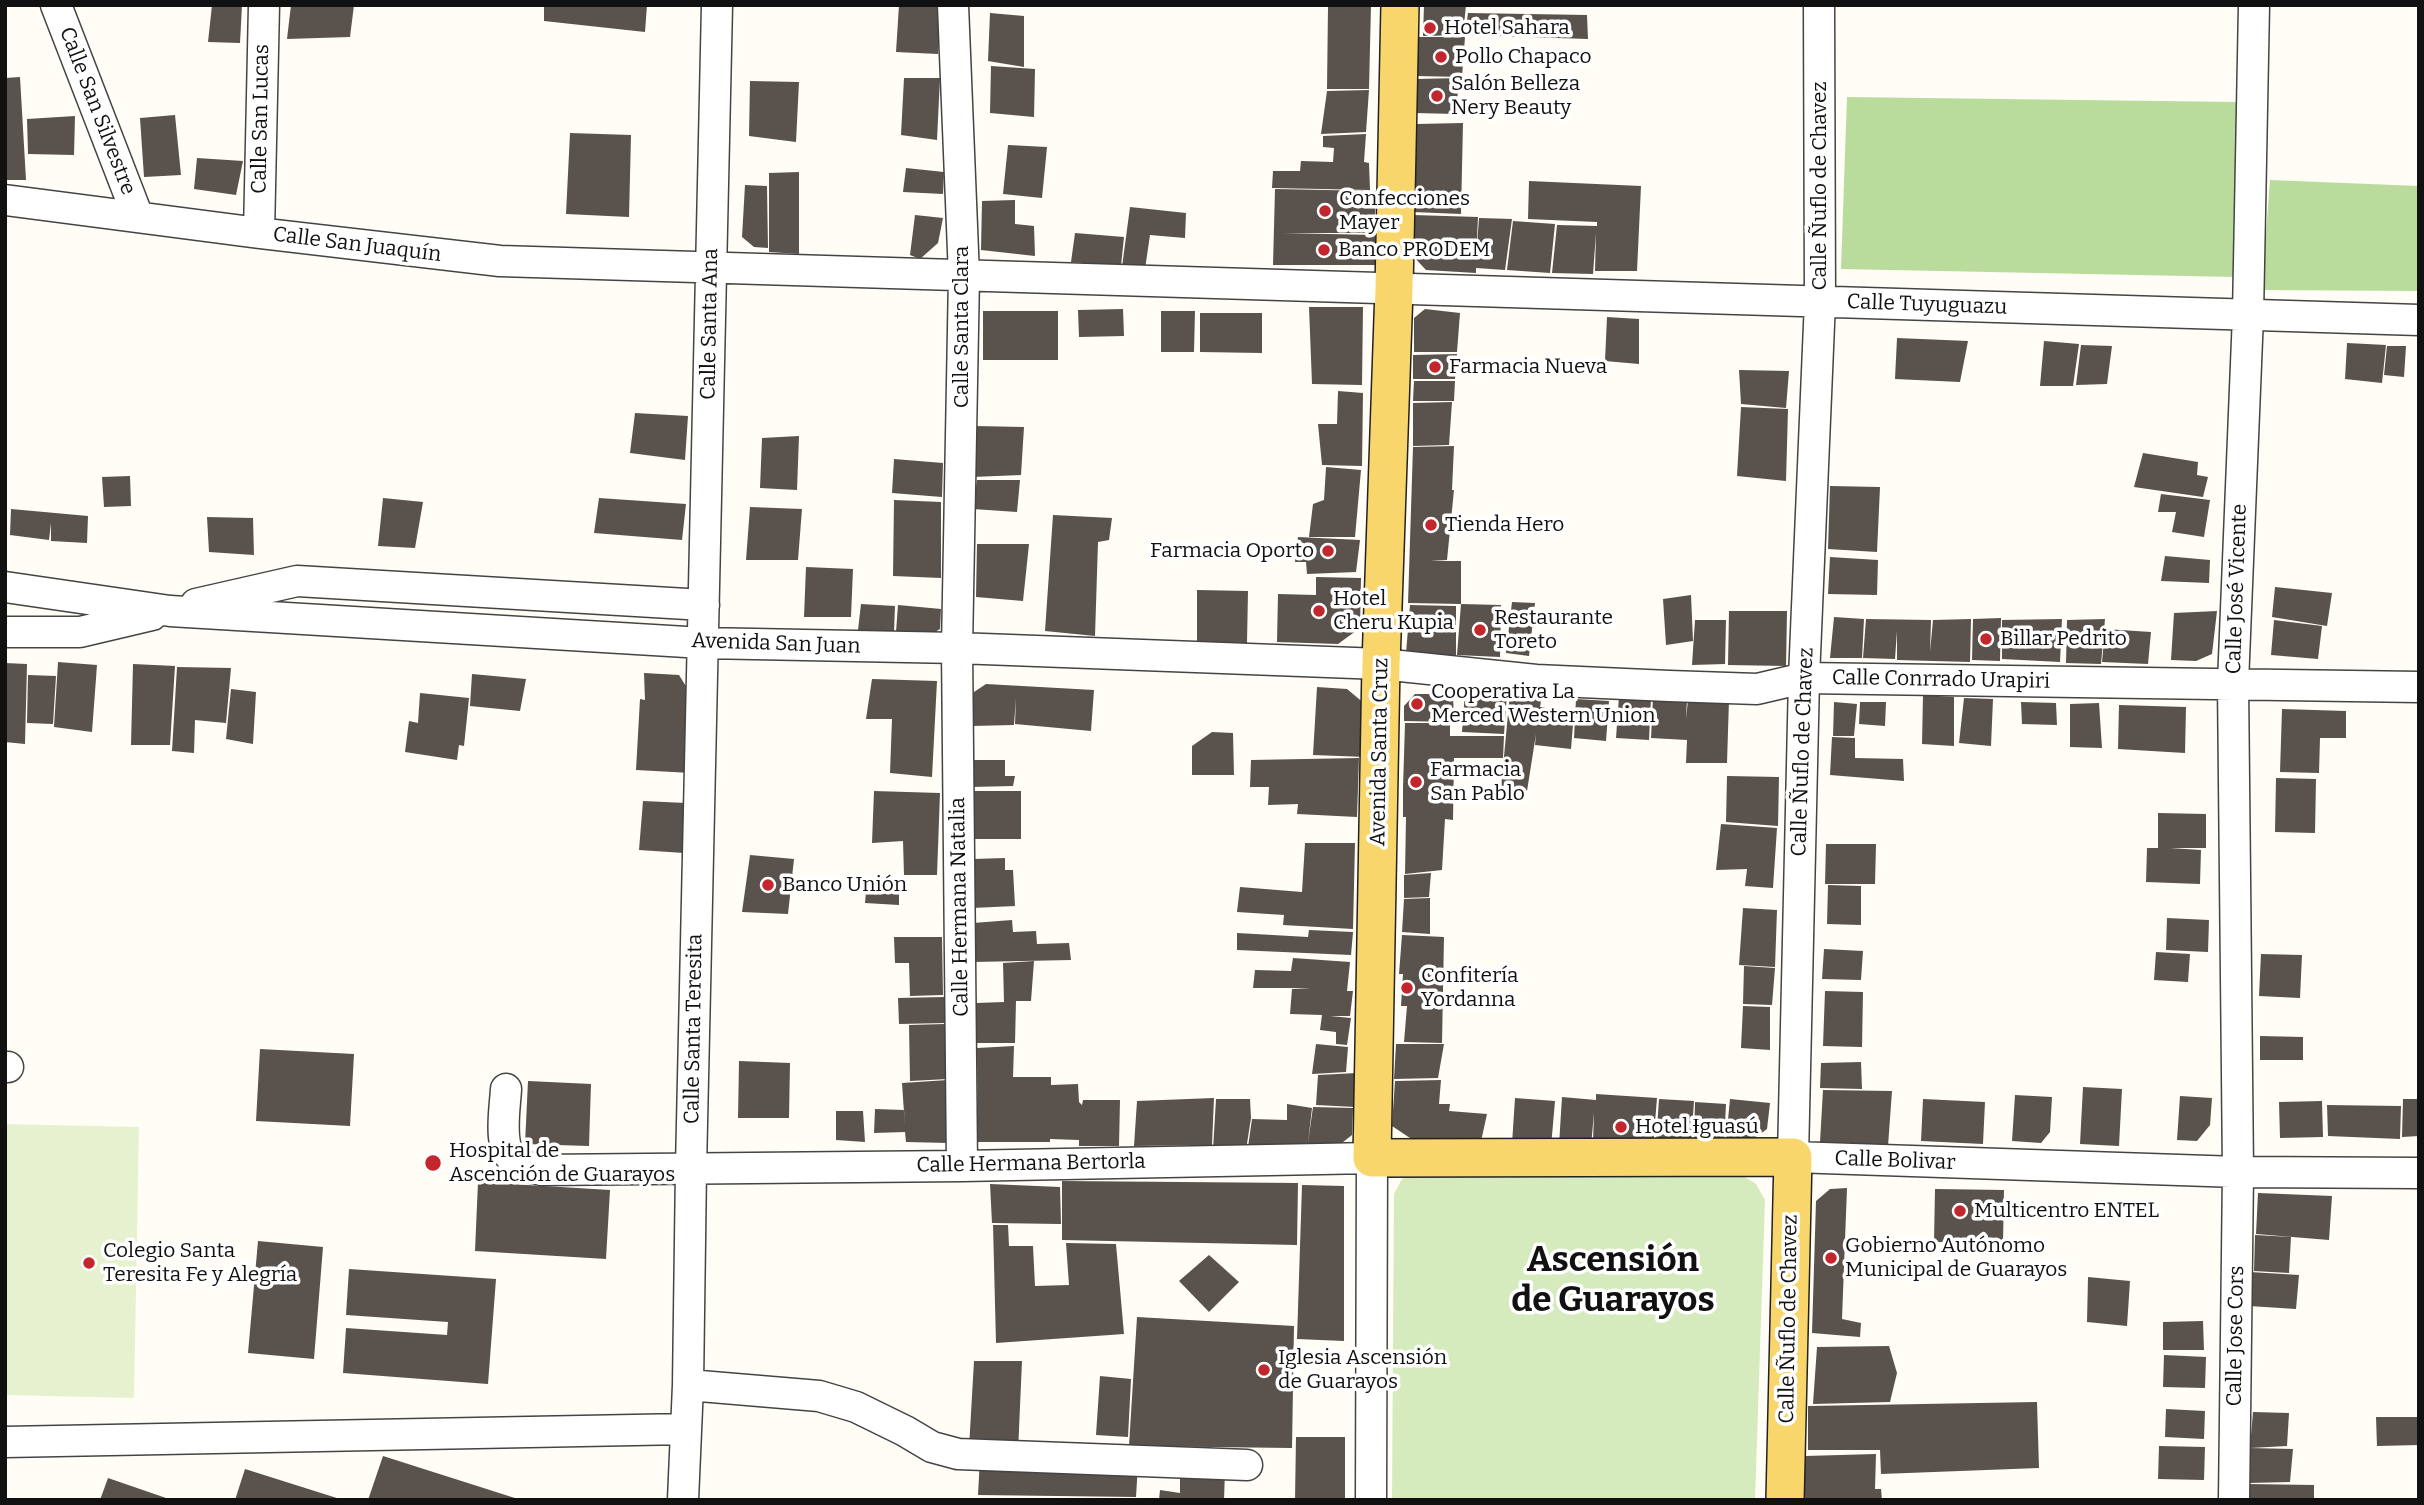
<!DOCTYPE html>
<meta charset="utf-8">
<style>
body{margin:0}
#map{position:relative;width:2424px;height:1505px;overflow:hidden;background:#fffdf5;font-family:Bitter,serif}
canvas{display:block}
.frame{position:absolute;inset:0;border:7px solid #111;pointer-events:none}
</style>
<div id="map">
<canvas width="2424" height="1505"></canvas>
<div class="frame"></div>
</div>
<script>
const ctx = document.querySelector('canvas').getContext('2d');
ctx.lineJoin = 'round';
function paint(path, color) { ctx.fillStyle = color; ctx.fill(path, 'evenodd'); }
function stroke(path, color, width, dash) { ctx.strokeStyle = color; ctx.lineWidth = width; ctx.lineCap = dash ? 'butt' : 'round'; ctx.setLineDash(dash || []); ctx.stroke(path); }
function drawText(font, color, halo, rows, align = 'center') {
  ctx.font = font + ' Bitter,serif'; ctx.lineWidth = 7; ctx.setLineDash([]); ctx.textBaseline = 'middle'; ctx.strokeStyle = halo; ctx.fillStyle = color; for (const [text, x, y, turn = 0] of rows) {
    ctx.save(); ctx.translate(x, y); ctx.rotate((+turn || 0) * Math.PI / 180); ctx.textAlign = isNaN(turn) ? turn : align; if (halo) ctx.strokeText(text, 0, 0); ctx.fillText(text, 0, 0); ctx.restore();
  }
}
paint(new Path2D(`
 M1427,1170L1735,1171L1756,1184L1765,1200L1755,1500H1392L1394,1194L1402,1179Z`), '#d5ebbd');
paint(new Path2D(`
 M1847,97L2236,102V277L1841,269Z
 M2270,180L2419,186V291L2262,290Z`), '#b9dc9c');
paint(new Path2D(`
 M5,1124L139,1127L134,1398L5,1395Z`), '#e6f2cf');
paint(new Path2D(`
 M212,5H242L240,43L208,42Z
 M291,5H354L350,37L287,39Z
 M544,5H647L645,32L544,21Z
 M899,5H941L938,54L896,52Z
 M1348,5H1371L1369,89H1327L1328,7Z
 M1424,5H1466L1463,35L1423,36Z
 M990,13L1024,16V67L988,61Z
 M1468,13L1587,15L1588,39L1465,35Z
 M1419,37H1465L1462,77L1417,76Z
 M991,66L1035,69L1034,117L990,113Z
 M20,77L26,180H5V78Z
 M904,78H940L937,140L901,135Z
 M1459,78L1456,114L1415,113L1417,79Z
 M750,81L799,82L796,142L749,136Z
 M1369,90L1366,132L1321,134L1327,91Z
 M175,115L181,175L144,177L140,118Z
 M75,116L74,155L28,154L27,119Z
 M1463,123L1461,214L1413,212L1416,124Z
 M570,133L631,135L629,217L566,214Z
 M1366,134L1364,162L1369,163L1370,190L1272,188L1273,171H1300L1301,161L1333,162L1334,148L1323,147V136Z
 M1008,145L1047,147L1042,198L1003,194Z
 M197,158L243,161L236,195L194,189Z
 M906,168L944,172L943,194L903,192Z
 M799,172V254L769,252V173Z
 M1529,181L1641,186L1637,271H1595L1596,233L1593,274L1552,273L1557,225L1597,226V222L1528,219Z
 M745,185L767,186L768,248L754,247L742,237Z
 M1275,189L1376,191L1374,233H1283L1375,235V265H1273Z
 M1015,200V224L1034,226L1035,256L981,250L982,201Z
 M1130,207L1186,213L1185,238L1150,235L1145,269L1122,267Z
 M915,215L943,218L938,243L920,259L910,255Z
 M1413,215L1478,217L1476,258L1479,218L1512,219L1505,270L1476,268V273L1426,270L1413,256Z
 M1513,221L1555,224L1550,273L1507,270Z
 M1075,233L1124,237L1121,266L1071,262Z
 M1309,307H1363L1362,385L1312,384Z
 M1123,309L1124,336L1079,337L1078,310Z
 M1425,309L1460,313L1457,352H1414V318Z
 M983,311H1058V360H983Z
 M1161,311H1195L1194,352H1161Z
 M1200,313H1262V353L1200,352Z
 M1607,317L1639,319V364L1605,361Z
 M1897,338L1968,341L1960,382L1895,379Z
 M2044,341L2079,344L2073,386H2040Z
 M2347,343L2386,345L2382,383L2345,379Z
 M2081,345L2112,346L2107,384L2076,385Z
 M2387,346H2406L2404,377L2384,375Z
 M1457,354L1455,379H1413V355Z
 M1739,370L1789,371L1786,408L1741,404Z
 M1414,381H1455L1454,401H1413Z
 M1338,391L1363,393L1362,466L1322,465L1318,424H1337Z
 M1452,402L1449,445L1413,446V403Z
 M1741,407L1788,409L1786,481L1737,476Z
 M635,413L688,416L685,460L630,453Z
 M975,426L1024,427L1021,475L972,477Z
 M799,436L797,490L760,488L762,438Z
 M1454,446L1452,490H1454L1447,560L1430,561H1461V604L1408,603L1413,447Z
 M2143,453L2198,462L2197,475L2208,477L2203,497L2134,487Z
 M894,459L943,463L942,497L892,493Z
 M1326,467L1361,470L1355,537H1309L1313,504L1324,500Z
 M130,476L131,506L104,507L102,477Z
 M977,480H1020L1017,512L973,509Z
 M1830,486L1880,487L1877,552L1828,549Z
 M2161,494L2210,500L2204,537L2172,532L2176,512H2158Z
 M383,498L423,502L415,548L378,546Z
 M599,498L686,504L682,540L594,533Z
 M894,500L941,502V578L893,576Z
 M750,507L802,509L798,560H746Z
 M11,509L88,516L87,543L51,541V523L49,540L10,535Z
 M1053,515L1112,518L1109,540L1098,542L1095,636L1045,631Z
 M207,517L253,518L254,555L209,552Z
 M1298,537L1360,540L1356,572L1307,574L1306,562H1295Z
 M977,544H1029L1023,601L976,597Z
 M2165,556L2210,560L2209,583L2161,581Z
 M1830,557L1878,560L1877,595L1828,594Z
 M806,567L853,569L851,617H804Z
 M1316,577L1361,578L1360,628L1338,644L1277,642L1278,594L1316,595Z
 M2275,587L2332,593L2327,626L2272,617Z
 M1197,590L1248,591L1247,643L1197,642Z
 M1691,595L1693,641L1666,645L1663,599Z
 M1512,602L1535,603L1529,656L1506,653Z
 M861,604L895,606L894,632L858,630Z
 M1461,604L1501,605L1500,657L1457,655Z
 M898,605L941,609L940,629L930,635L896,632Z
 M1410,605L1456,606V656L1406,653Z
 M1729,611H1787L1786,666L1728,665Z
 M2217,611L2212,654L2196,661L2171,660L2174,613Z
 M1834,617L1864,619L1862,658H1830Z
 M2001,618L2000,661L1972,660L1973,619Z
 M1866,619L1931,620L1930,652L1933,620L1971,619L1970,662L1897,660V631L1895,659L1863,658Z
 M2062,619L2060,662L2002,659V620Z
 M2105,619L2101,664L2066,663L2067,620Z
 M1695,620H1726L1725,664L1692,665Z
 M2274,620L2322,626L2318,659L2271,655Z
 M2105,629L2151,632L2148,664L2102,662Z
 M58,662L97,665L92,732L54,727Z
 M5,663L27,664L25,744L5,742Z
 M133,664L175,666L170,745H131Z
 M177,667L231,668L226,723L195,720L194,753L172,751Z
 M644,673L679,675L692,696L691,773L636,770L640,699L645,700Z
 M472,674L526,679L520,711L470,706Z
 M28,675L56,676L53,724L27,723Z
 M872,679L937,681L932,777L890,773L892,719H866Z
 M986,684L1094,690L1091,731L1015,724L1016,698L1014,725L971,726L974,692Z
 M1317,687L1347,689L1371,709L1366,757L1313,755Z
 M231,689L256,692L253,744L226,739Z
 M1465,692L1507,694L1504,734L1462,732Z
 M420,693L469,698L464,746L459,745L457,760L405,752L409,721L418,723Z
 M1510,693L1542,696L1540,707L1574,712L1571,749L1535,745L1536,734L1527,791L1501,788Z
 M1415,694H1453L1454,722L1404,721V706Z
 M1923,695L1954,697V746L1922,744Z
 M1619,696L1651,698L1649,740L1616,738Z
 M1653,697L1687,699L1686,719L1688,700H1729L1727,763H1686L1687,740L1651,738Z
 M1964,698L1993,699L1991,746L1959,743Z
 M1576,699L1609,701L1606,741L1574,738Z
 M1834,702L1857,704L1854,736H1833Z
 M1860,702H1886L1885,726L1859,724Z
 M2021,702L2056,703L2057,725L2022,724Z
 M2099,703L2102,748L2070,747V704Z
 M2119,705L2186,707L2185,753L2118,749Z
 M2282,709L2346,711V738H2320L2319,773L2280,772Z
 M1405,723H1450V736H1504L1503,758H1454L1453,820L1445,819L1442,870L1405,874L1406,817H1403V788Z
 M1212,732L1233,733L1234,775H1192V746Z
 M1832,737L1855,738V758L1903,759L1904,781L1830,775Z
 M1359,758L1357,817L1297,814L1298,804L1268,805L1269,787H1250L1251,760Z
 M971,760H1005V776H1015L1013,786L970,787Z
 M1727,776L1779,777L1778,826L1726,822Z
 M2276,778L2316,779L2315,833L2275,832Z
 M874,791L940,793L937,875H904L903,841L872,843Z
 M972,791H1021V839H971Z
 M643,801L686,803L684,853L639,850Z
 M2158,813L2206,814V848H2170L2201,850L2200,884L2146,882L2147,848H2158Z
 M1721,824L1777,828L1773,888L1745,886L1747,869L1716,870Z
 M1305,843H1355L1353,929L1283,925L1284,915L1237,912L1240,887L1302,892Z
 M1826,844H1876L1875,884H1825Z
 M750,855L794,859L788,914L742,912Z
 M1005,858V870H1013L1015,906L972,908L973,859Z
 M1431,873L1429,897L1404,898V875Z
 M899,879V905L865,903L867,880Z
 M1828,885L1861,886V925L1827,924Z
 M1430,898V934L1402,932L1404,899Z
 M1743,908L1777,910L1775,967L1739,965Z
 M2167,918L2209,920L2208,952L2166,950Z
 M1012,920L1013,932L1036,931L1037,944L1069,943L1071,960L973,962V923Z
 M1309,930L1353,932L1351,955L1237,950V933L1308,937Z
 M1402,935L1444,937L1442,1043L1404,1042L1407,1006H1401L1403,974H1399Z
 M894,937H942L943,995L910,996L909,963H895Z
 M1824,949L1863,951L1861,980L1822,979Z
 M2156,952L2190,954L2188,982L2154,980Z
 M2261,954L2302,955L2300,998L2259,996Z
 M1293,958L1350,962L1347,991H1353L1350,1016H1330L1351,1018L1347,1045L1336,1044V1032L1320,1030L1322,1015L1290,1014L1292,989L1311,988H1253L1255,970L1291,971Z
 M1034,961L1031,1001H1016L1015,1043H977L976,1003L1004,1002L1003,963Z
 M1744,966L1775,968L1772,1005L1743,1004Z
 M1825,991L1863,992L1862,1047L1823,1046Z
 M944,997L946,1023L899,1024L898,998Z
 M1743,1006L1770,1007V1050L1741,1048Z
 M945,1024L948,1079L910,1081L909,1025Z
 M2260,1036L2303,1037V1060H2260Z
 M1316,1044L1348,1047L1346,1072L1312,1074Z
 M1396,1044H1444L1438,1078L1394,1079Z
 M1014,1046L1013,1077H1051V1085L1078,1084L1079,1102L1082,1105L1083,1100H1120L1119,1146H1079V1140L1050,1139V1142H978L977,1048Z
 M260,1049L354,1054L350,1126L256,1121Z
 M739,1061L790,1063L789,1118H738Z
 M1861,1062L1862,1089L1820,1088L1821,1063Z
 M1357,1073L1355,1107L1316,1105L1318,1075Z
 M948,1080L949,1143L906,1142L905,1132L874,1133L875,1109L904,1110L905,1127L902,1083Z
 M1441,1080L1439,1104H1450L1449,1111L1487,1114L1480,1146H1422L1392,1126L1395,1081Z
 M528,1081L591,1084L589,1146L525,1144Z
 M2083,1087L2122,1089L2119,1146L2080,1144Z
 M1823,1090L1892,1091L1888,1146L1820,1142Z
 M1596,1094L1657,1098L1653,1147L1593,1143L1594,1112L1591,1147L1559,1145L1562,1097L1596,1100Z
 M2015,1095L2052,1097L2050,1132L2041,1143L2012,1141Z
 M2180,1096L2212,1098L2210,1125L2197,1141L2177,1140Z
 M1214,1098L1212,1145L1134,1146L1137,1101Z
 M1515,1098L1555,1101L1551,1147L1512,1144Z
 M1216,1099H1250L1251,1118L1246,1150H1213Z
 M1659,1099L1694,1101L1691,1145L1656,1143Z
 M1730,1099L1770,1103L1767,1129L1749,1142L1726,1140Z
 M1923,1099L1985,1102L1983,1144L1921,1141Z
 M2403,1099H2419V1136L2402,1137Z
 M2322,1101L2323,1137L2280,1138L2279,1102Z
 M1695,1102L1726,1104L1724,1144L1694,1142Z
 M1287,1104L1312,1108L1308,1143L1313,1107L1353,1108L1352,1135L1333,1150L1248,1147L1252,1119L1287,1120Z
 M2327,1105L2401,1106L2400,1139L2328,1136Z
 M836,1111H863L865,1142L836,1140Z
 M1062,1181L1298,1183L1297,1245L1062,1240Z
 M478,1182L610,1190L606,1259L475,1251Z
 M990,1184L1060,1187L1061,1224L992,1223Z
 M1302,1185L1344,1186V1341L1297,1339Z
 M1847,1188L1842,1319L1861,1323L1860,1337L1812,1333L1816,1201L1830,1189Z
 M1935,1189L2004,1190L2003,1243L1934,1242Z
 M2258,1193L2332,1196L2329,1240L2256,1234Z
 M993,1225H1008L1009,1246H1033L1035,1286L1069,1285L1066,1243L1116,1244L1124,1334L996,1343Z
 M2255,1235L2291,1237L2289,1273L2254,1271Z
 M258,1241L323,1247L314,1359L248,1353Z
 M1209,1255L1239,1282L1209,1312L1179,1281Z
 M349,1269L496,1279L488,1384L343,1373L346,1328L447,1335L448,1322L346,1315Z
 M2250,1272L2299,1275L2296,1309L2249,1306Z
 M2088,1277L2130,1281L2127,1326L2087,1322Z
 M1137,1317L1294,1326L1292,1448L1129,1446Z
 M2203,1321L2204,1350H2163V1322Z
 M1889,1346L1897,1373L1890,1402L1813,1404L1817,1347Z
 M2164,1355L2206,1357L2205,1388L2163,1387Z
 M974,1361H1022L1018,1452L969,1448Z
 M1100,1376L1131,1379L1128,1437L1096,1435Z
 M2037,1402L2039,1468L1881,1474L1880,1450H1808V1406Z
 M2166,1409L2205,1411L2204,1439L2165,1437Z
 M2253,1412L2289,1413L2287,1446L2250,1448Z
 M2376,1417H2419V1445L2377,1446Z
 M1296,1437H1345V1500H1295Z
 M2159,1446L2205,1447L2204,1480L2158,1479Z
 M2249,1448L2293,1449L2290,1482L2248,1483Z
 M1876,1454L1875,1489H1881L1882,1500H1802L1805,1456Z
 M383,1456L518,1499V1500H368Z
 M980,1458L1138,1464L1136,1497L978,1495Z
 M1180,1467L1225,1470L1224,1500H1159L1160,1490L1180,1493Z
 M245,1469L340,1499V1500H235Z
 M108,1478L169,1499V1500H100Z
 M2247,1484L2314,1485V1500H2245Z`), '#5a524d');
const minor = new Path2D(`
 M56,5L138,217
 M953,5L964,276L957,648L962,1166
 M1819,5L1820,301L1804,678L1793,1157L2238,1172L2419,1173
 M5,200L259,233L500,261L2419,320
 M259,233L264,5
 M5,587L170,611L703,643L957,648L1381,664L1536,680L1669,686L1757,689L1804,678L2419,687
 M196,604L297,581L704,605
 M5,632H80L152,615
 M5,1067H8
 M506,1089C505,1109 497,1150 516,1162C523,1167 533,1168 542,1170L962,1166L1372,1158L1371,1500
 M688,1385L819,1396L856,1407L905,1431L932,1447L958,1454L1247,1465
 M5,1442L686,1429
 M683,1500L688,1385L691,1168L717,5
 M2234,1500L2238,1172L2233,683L2248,315L2254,5`);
const major = new Path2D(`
 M1400,5L1394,289L1381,664L1372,1158L1793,1157L1785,1500`);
stroke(minor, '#444', 33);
stroke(major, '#222', 40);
stroke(minor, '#fff', 30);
stroke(major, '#f9d66b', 37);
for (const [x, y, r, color] of [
 [1430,28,7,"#c4262e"],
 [1441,57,7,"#c4262e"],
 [1437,96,7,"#c4262e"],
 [1325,211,7,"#c4262e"],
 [1324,250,7,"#c4262e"],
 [1435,367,7,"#c4262e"],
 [1431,525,7,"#c4262e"],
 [1328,551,7,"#c4262e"],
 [1319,611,7,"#c4262e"],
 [1480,630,7,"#c4262e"],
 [1986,639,7,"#c4262e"],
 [1417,704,7,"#c4262e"],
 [1416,782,7,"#c4262e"],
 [768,885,7,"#c4262e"],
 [1407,988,7,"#c4262e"],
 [1621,1127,7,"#c4262e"],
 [433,1163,9,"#c4262e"],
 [1960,1211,7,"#c4262e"],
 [1831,1258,7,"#c4262e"],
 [89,1263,7,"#c4262e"],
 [1264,1370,7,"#c4262e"]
]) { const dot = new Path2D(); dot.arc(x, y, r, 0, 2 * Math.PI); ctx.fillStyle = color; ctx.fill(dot); stroke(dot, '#fff', 2.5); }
drawText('21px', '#111', '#fff', [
 ["Hotel Sahara",1444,28],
 ["Pollo Chapaco",1455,57],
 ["Salón Belleza",1451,84],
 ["Nery Beauty",1451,108],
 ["Confecciones",1339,199],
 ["Mayer",1339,223],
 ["Banco PRODEM",1338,250],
 ["Farmacia Nueva",1449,367],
 ["Tienda Hero",1445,525],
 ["Farmacia Oporto",1314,551,"right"],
 ["Hotel",1333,599],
 ["Cheru Kupia",1333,623],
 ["Restaurante",1494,618],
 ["Toreto",1494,642],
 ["Billar Pedrito",2000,639],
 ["Cooperativa La",1431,692],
 ["Merced Western Union",1431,716],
 ["Farmacia",1430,770],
 ["San Pablo",1430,794],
 ["Banco Unión",782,885],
 ["Confitería",1421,976],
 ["Yordanna",1421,1000],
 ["Hotel Ɨguasú",1635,1127],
 ["Hospital de",449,1151],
 ["Ascención de Guarayos",449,1175],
 ["Multicentro ENTEL",1974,1211],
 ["Gobierno Autónomo",1845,1246],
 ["Municipal de Guarayos",1845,1270],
 ["Colegio Santa",103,1251],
 ["Teresita Fe y Alegría",103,1275],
 ["Iglesia Ascensión",1278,1358],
 ["de Guarayos",1278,1382]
], 'left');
drawText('21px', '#111', '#fff', [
 ["Calle San Silvestre",97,111,69],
 ["Calle San Lucas",261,119,-89],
 ["Calle Ñuflo de Chavez",1820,186,-90],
 ["Calle San Juaquín",357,245,7],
 ["Calle Tuyuguazu",1927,305,2],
 ["Calle Santa Ana",710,324,-89],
 ["Calle Santa Clara",962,327,-90],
 ["Calle José Vicente",2237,589,-88],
 ["Avenida San Juan",776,644,2],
 ["Calle Conrrado Urapiri",1941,680,1],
 ["Avenida Santa Cruz",1380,752,-89],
 ["Calle Ñuflo de Chavez",1803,752,-88],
 ["Calle Hermana Natalia",960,907,-91],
 ["Calle Santa Teresita",694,1029,-89],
 ["Calle Bolivar",1895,1161,2],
 ["Calle Hermana Bertorla",1031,1164,-1],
 ["Calle Ñuflo de Chavez",1789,1319,-89],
 ["Calle Jose Cors",2236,1336,-89]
]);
drawText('bold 35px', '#111', '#fff', [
 ["Ascensión",1613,1261],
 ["de Guarayos",1613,1301]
]);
</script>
